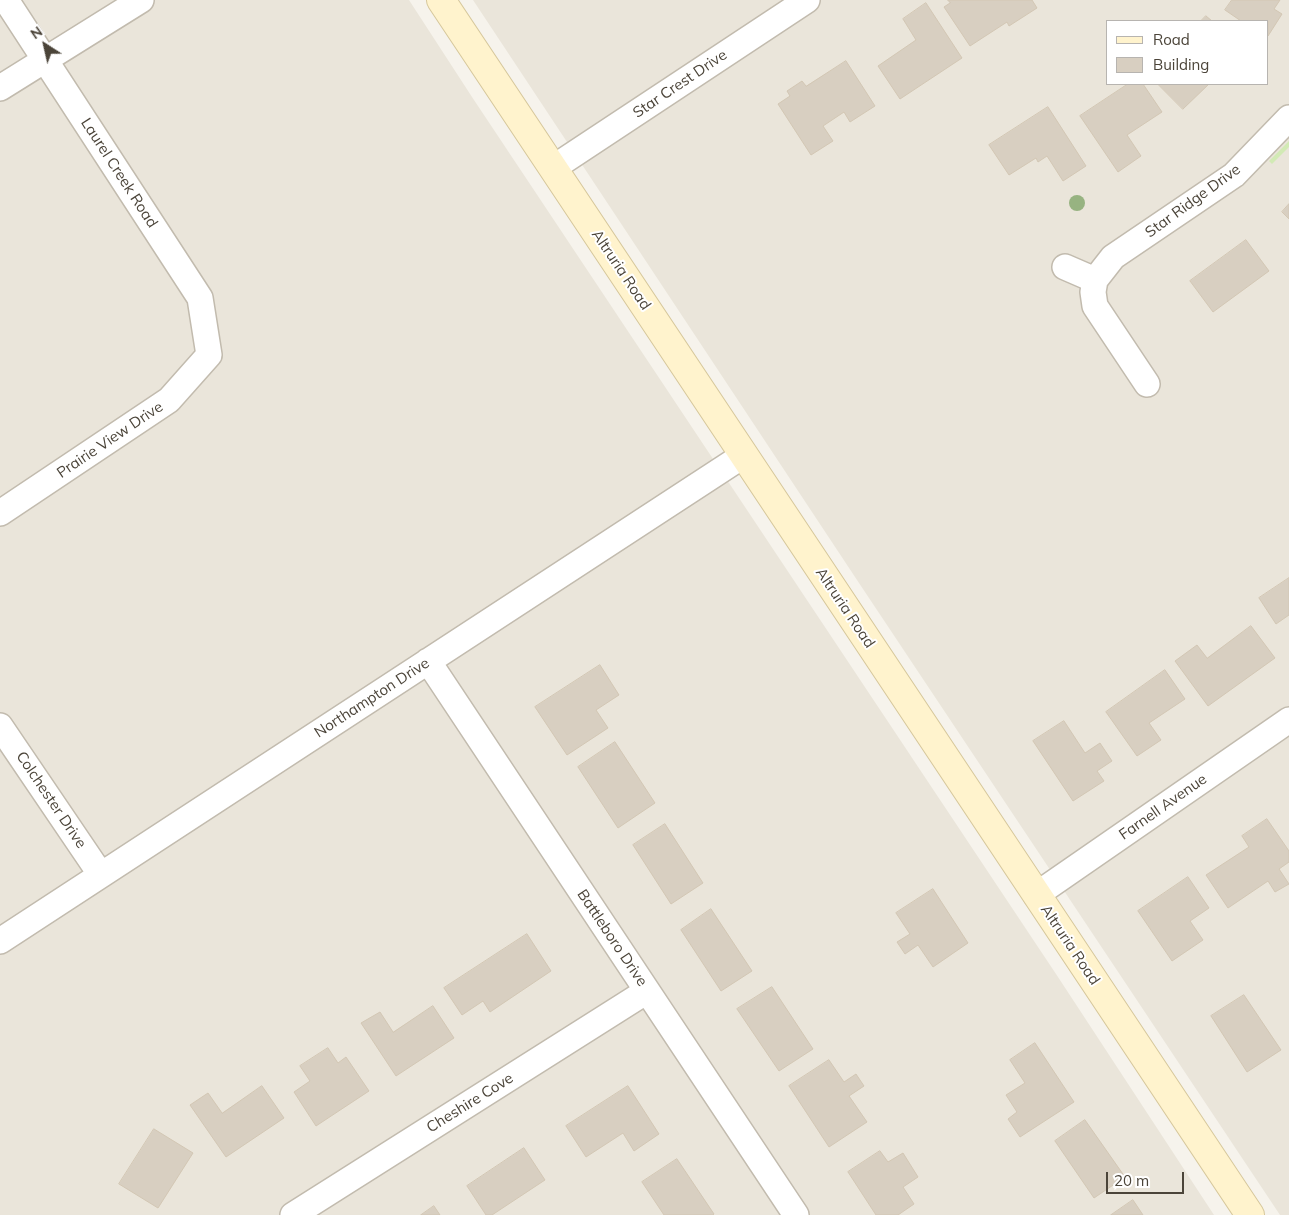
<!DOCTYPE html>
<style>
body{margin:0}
#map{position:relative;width:1289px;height:1215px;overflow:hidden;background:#f6f3ec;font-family:Mulish,sans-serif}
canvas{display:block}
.legend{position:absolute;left:1106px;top:20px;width:162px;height:65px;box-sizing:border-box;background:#fff;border:1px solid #b7b4b0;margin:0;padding:6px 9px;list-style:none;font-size:15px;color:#4b4439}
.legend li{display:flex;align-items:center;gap:10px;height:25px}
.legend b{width:25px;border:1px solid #b7b4b0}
.north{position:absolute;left:20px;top:20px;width:50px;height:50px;-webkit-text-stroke:4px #fff;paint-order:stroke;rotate:325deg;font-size:14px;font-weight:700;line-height:20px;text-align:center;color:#4b4439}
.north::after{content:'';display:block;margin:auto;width:18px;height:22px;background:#4b4439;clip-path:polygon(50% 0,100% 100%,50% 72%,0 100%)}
.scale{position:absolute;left:1106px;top:1172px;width:78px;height:22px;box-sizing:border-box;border:2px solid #4b4439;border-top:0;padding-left:6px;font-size:15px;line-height:18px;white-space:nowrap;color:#4b4439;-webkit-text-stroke:4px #fff;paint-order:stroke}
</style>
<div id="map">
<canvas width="1289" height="1215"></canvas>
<ul class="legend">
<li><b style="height:6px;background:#fff3cd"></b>Road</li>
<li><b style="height:14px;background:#d8cfc1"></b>Building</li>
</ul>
<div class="north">N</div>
<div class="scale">20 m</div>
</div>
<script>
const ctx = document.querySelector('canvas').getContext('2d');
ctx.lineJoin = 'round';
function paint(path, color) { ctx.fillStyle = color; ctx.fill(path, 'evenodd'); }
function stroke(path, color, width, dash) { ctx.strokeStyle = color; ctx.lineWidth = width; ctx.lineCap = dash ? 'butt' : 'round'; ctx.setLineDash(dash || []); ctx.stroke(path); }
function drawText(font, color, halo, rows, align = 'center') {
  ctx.font = font + ' Mulish,sans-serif'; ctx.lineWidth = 4; ctx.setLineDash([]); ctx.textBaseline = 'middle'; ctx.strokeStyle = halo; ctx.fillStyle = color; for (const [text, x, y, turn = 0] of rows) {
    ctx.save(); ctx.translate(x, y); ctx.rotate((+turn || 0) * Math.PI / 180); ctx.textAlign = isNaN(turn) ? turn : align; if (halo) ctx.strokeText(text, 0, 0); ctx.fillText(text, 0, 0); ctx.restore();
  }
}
paint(new Path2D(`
 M0,0H409L472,97L1058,977L1214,1215H0Z
 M473,0H1289V1215H1280L859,583ZM1108,21H1268V84H1108Z`), '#eae5da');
paint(new Path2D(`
 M1289,141V147L1272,164L1269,161Z`), '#d2eab5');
const building = new Path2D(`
 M948,0H1032L1037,8L1009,26L1007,22L970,46L944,7L950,3Z
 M1232,0H1280L1274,9L1282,14L1268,36V21H1241L1225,10Z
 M926,3L962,58L900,99L878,66L916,40L903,19Z
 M1206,16L1212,21H1201Z
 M846,61L875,106L850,122L844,112L823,126L833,141L811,155L778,104L790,96L787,91L802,81L806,86Z
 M1128,84H1143L1162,112L1127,135L1141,156L1118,172L1080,116Z
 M1158,84H1209L1183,109Z
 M1048,107L1086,166L1063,181L1047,156L1038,162L1036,158L1009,175L989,145Z
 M1289,204V219L1282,212Z
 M1246,240L1269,271L1213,312L1190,281Z
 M1289,578V615L1276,624L1259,598Z
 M1251,626L1275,658L1208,706L1175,661L1197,645L1207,658Z
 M600,665L619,695L596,710L608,728L567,755L535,707Z
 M1165,670L1185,699L1149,723L1161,740L1137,756L1106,712Z
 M1064,721L1085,753L1100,743L1112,761L1097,771L1104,781L1073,801L1033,741Z
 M615,742L655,803L618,828L578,767Z
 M1267,819L1289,851V862L1279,869L1289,884L1275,892L1268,881L1228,908L1206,875L1249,847L1242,836Z
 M665,824L703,883L671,904L633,845Z
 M1188,877L1209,908L1190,921L1203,940L1172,961L1138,911Z
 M933,889L968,943L933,967L918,945L905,954L897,942L910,934L896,913Z
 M711,909L752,971L721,991L681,930Z
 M527,934L551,971L490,1012L483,1001L462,1015L444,988Z
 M772,987L813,1049L779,1071L737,1009Z
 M1244,995L1281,1050L1247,1072L1211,1016Z
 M433,1006L454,1038L396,1076L361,1023L380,1012L393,1032Z
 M1035,1043L1074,1102L1020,1137L1008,1119L1017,1112L1006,1095L1025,1083L1010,1060Z
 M328,1048L338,1063L346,1057L369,1091L316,1126L294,1092L310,1081L300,1066Z
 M829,1060L844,1082L856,1074L864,1086L849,1096L867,1122L829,1147L789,1086Z
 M262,1086L284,1118L226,1157L190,1105L208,1093L222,1113Z
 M628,1086L659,1134L634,1151L623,1133L586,1157L566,1126Z
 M1085,1120L1125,1177L1094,1198L1055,1141Z
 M154,1129L193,1153L158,1208L119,1184Z
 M524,1148L545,1180L492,1215H486L467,1186Z
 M880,1151L888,1162L903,1153L918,1177L903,1187L914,1204L898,1215H876L848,1172Z
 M677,1159L714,1214L713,1215H664L642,1182Z
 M1133,1200L1143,1215H1111Z
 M434,1206L440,1215H421Z`);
paint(building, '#d8cfc1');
stroke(building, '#d3c7b4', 1);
const street = new Path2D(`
 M0,88L141,0
 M553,168L807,0
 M1065,267L1095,280
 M1147,384L1095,306L1093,292L1095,280L1113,257L1234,175L1289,118
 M0,513L169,400L209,355L200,298L6,0
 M428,661L796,1215
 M0,726L101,875
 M1036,895L1289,720
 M0,941L744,455
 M293,1215L647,991`);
const secondary = new Path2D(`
 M441,0L1250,1215`);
stroke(street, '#c2bbae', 28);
stroke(secondary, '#d6c79b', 30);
stroke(street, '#fff', 25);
stroke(secondary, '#fff3cd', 28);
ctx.fillStyle = '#97b381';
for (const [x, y] of [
 [1077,203]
]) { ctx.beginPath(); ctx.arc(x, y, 8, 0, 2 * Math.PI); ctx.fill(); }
drawText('15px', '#4b4439', '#fff', [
 ["Star Crest Drive",680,84,-34],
 ["Laurel Creek Road",119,173,57],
 ["Star Ridge Drive",1193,201,-36],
 ["Altruria Road",621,270,56],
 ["Prairie View Drive",110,440,-34],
 ["Altruria Road",845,608,56],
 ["Northampton Drive",372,698,-33],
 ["Colchester Drive",51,800,56],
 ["Farnell Avenue",1163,807,-35],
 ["Battleboro Drive",612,938,56],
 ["Altruria Road",1070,945,56],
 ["Cheshire Cove",470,1103,-32]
]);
</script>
